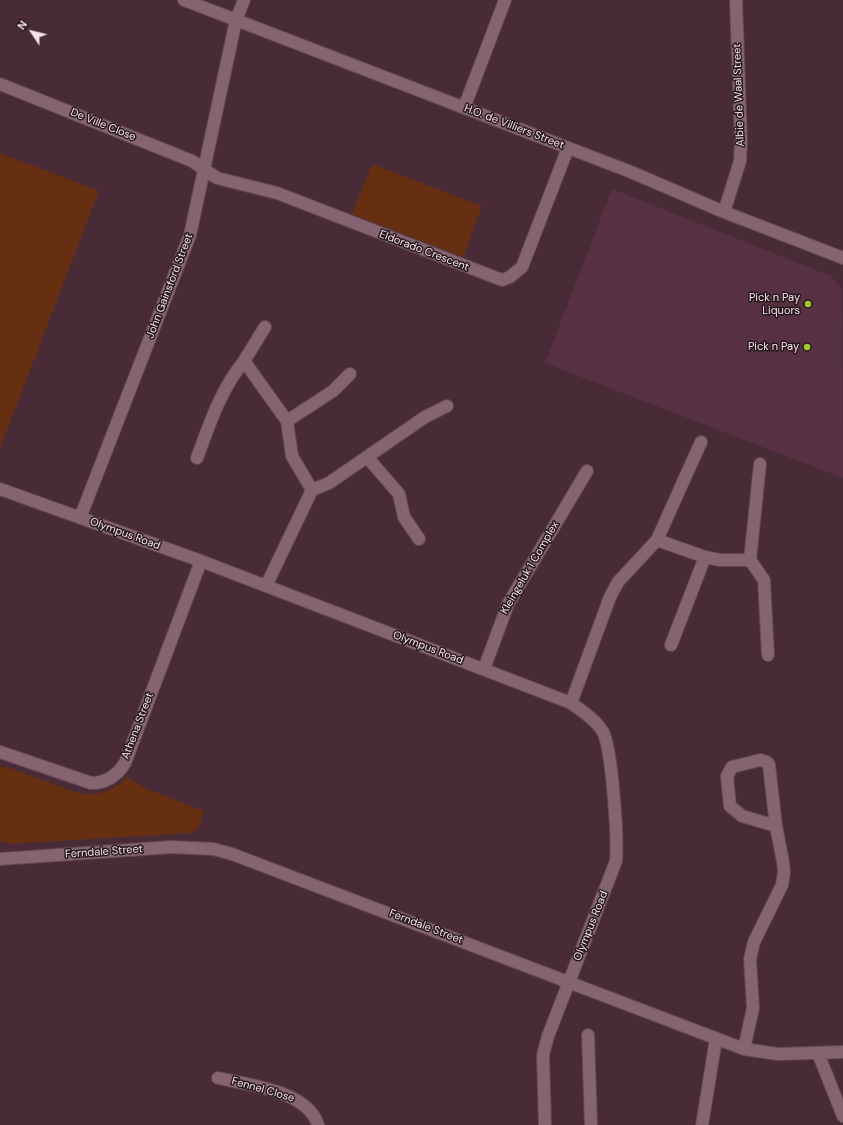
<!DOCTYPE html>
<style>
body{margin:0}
#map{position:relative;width:843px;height:1125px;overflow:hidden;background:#492b37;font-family:"DM Sans",sans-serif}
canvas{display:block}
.north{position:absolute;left:12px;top:12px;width:40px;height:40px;-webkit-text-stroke:3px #26181e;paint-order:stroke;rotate:305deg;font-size:11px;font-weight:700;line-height:16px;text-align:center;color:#f7e3ea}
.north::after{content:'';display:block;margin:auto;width:14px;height:18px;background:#f7e3ea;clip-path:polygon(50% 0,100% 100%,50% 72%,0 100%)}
</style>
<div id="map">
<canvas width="843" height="1125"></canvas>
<div class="north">N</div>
</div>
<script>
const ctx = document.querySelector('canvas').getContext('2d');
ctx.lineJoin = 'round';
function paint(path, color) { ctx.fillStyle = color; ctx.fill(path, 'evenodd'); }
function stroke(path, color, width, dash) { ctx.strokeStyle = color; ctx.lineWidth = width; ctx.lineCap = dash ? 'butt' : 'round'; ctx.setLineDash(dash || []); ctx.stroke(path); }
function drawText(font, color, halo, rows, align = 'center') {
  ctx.font = font + ' "DM Sans",sans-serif'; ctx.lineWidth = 3; ctx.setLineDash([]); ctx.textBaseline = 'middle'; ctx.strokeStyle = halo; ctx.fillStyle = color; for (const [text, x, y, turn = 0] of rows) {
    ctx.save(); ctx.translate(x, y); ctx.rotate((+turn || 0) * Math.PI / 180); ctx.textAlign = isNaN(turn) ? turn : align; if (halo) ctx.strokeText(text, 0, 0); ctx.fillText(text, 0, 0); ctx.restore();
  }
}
paint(new Path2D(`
 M612,189L831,276L842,290L843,478L545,363Z`), '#573141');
paint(new Path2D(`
 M0,153L99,191L0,448Z
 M372,164L482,206L463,257L352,214Z
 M0,767H7L78,793C97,796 113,792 127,777L147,789L204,811L198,829L192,833L9,844L0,841Z`), '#662f11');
const minor = new Path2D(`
 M184,0L631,172L724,212L843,258
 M0,84L192,161L217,178L277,193L502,280L510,277L522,267L568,148
 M464,108L505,0
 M724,212L740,161L741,142L736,0
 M244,361L265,327
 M287,421L333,391L350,374
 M367,457L399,494L404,517L419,539
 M197,458C210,423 220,391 244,361L287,421L292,456L312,490L266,586
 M760,464L750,560L764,580L768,655
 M0,489L201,561L571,703C582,711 596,720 603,732C612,749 618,839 616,861L548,1036L543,1055L545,1125
 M312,490L329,483L425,417L447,406
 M80,518L190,235L236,20L244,0
 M657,540L705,557L720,560H750
 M671,645L705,557
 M484,669L508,604L587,471
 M571,703L610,597L618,582L657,540L701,442
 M0,752L91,783C106,783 117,776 125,763L201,561
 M0,859L172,847L213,849L232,854L744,1049L778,1054L843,1052
 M588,1035L591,1125
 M744,1049L753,1008L750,959L754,942L782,885L784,872L783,862L776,826L769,765L767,762L760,760L732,767L727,776L730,806L742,816L776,826
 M818,1053L843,1116
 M218,1078C249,1085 308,1091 318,1125
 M702,1125L716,1039`);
stroke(minor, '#624854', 14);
stroke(minor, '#856371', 12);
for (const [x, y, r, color] of [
 [808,304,4,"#9dca2f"],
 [807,347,4,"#9dca2f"]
]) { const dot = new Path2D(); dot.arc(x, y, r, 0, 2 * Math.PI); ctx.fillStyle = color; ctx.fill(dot); stroke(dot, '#26181e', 1.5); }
drawText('11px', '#f7e3ea', '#26181e', [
 ["Albie de Waal Street",739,95,-92],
 ["De Ville Close",103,125,22],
 ["H.O. de Villiers Street",514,127,21],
 ["Eldorado Crescent",424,251,21],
 ["John Gainsford Street",170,286,-69],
 ["Olympus Road",125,534,20],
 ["Kleingeluk 1 Complex",530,568,-60],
 ["Olympus Road",428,648,21],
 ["Athena Street",138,726,-69],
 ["Ferndale Street",104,852,-4],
 ["Olympus Road",591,926,-68],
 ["Ferndale Street",426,927,21],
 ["Fennel Close",263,1090,16]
]);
drawText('11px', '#f7e3ea', '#26181e', [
 ["Pick n Pay",800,298],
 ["Liquors",800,311],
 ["Pick n Pay",799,347]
], 'right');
</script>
